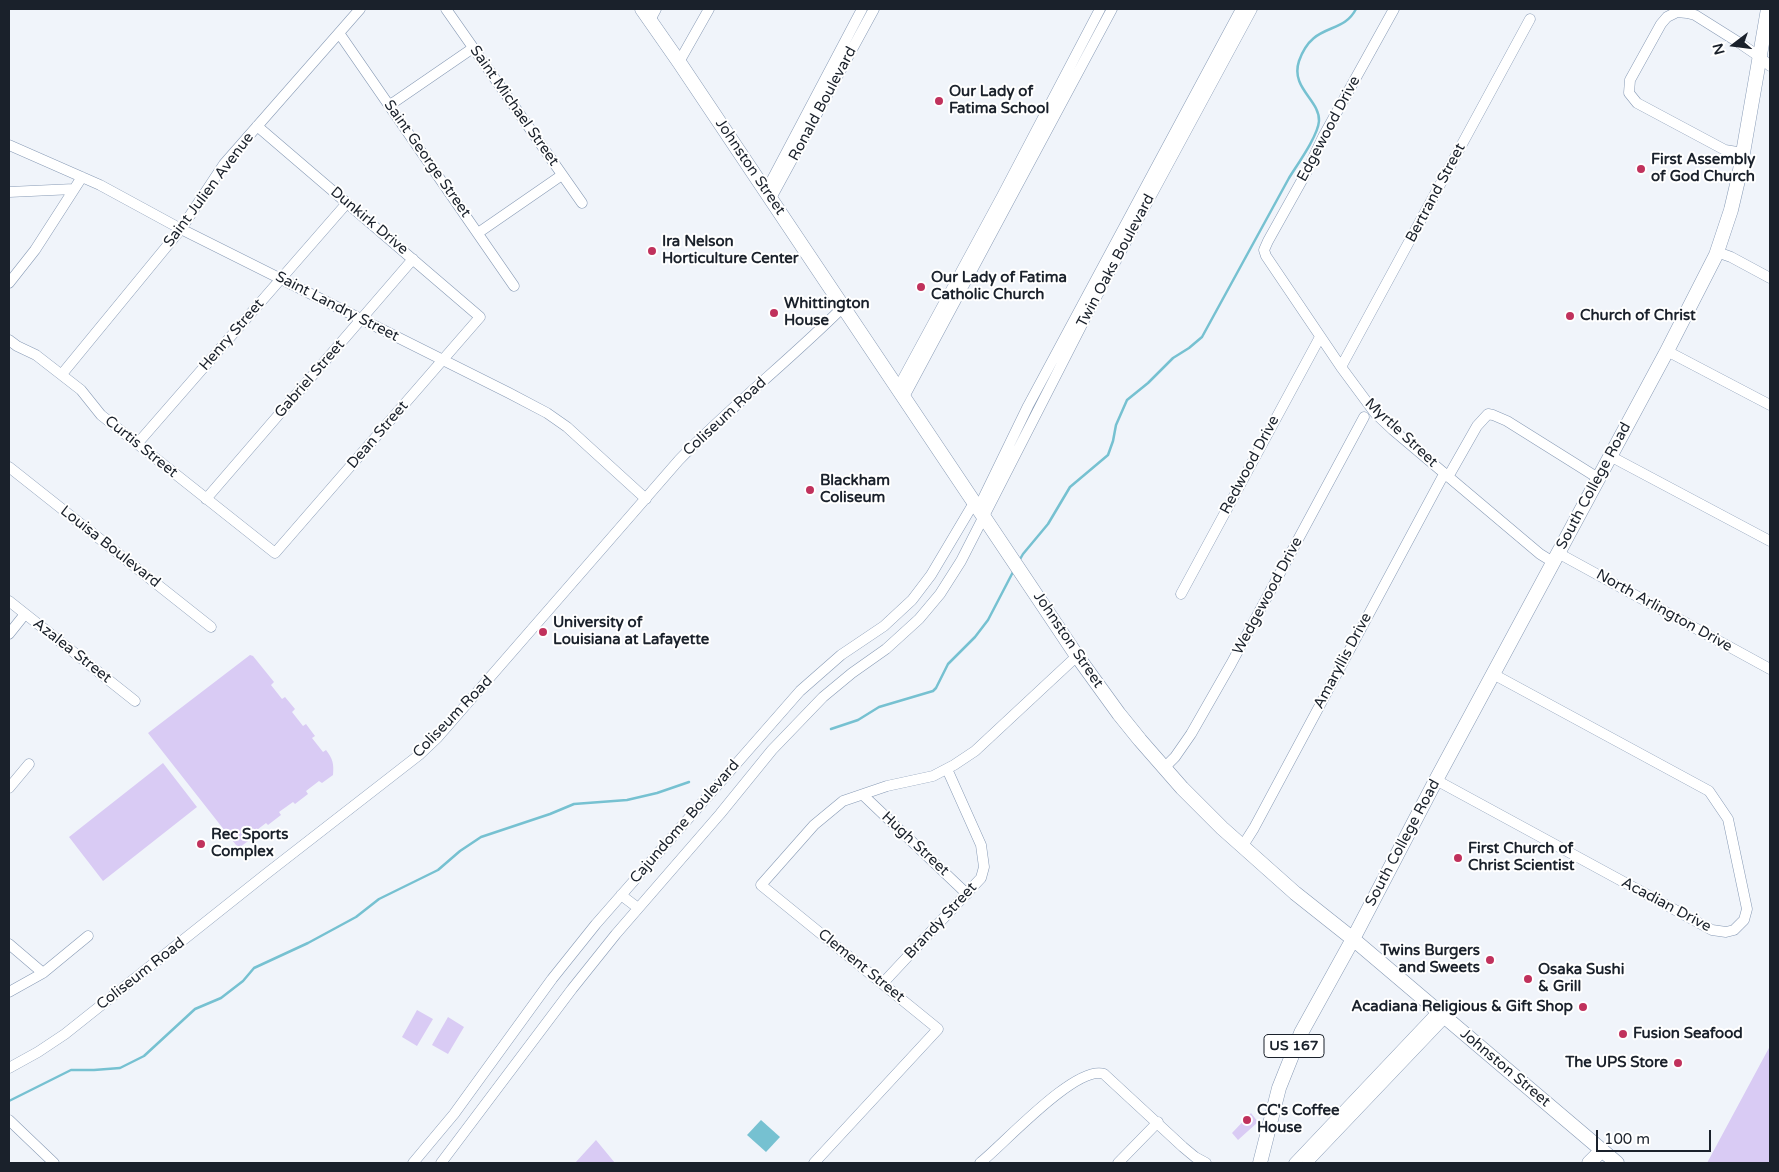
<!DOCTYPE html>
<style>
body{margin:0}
#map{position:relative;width:1779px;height:1172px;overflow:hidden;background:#f0f4fa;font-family:"Varela Round",sans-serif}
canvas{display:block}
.frame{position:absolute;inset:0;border:10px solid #1a212b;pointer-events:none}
.north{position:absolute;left:1709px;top:20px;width:50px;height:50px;-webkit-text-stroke:4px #fff;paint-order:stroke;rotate:255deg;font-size:14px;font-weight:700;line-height:20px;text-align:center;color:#1a212b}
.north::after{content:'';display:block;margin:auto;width:18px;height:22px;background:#1a212b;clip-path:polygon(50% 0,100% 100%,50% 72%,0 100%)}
.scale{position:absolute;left:1596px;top:1130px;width:115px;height:22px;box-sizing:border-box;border:2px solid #1a212b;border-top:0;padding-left:6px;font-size:15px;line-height:18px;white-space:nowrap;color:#1a212b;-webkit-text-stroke:4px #fff;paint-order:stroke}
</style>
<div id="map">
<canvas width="1779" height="1172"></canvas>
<div class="frame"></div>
<div class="north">N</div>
<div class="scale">100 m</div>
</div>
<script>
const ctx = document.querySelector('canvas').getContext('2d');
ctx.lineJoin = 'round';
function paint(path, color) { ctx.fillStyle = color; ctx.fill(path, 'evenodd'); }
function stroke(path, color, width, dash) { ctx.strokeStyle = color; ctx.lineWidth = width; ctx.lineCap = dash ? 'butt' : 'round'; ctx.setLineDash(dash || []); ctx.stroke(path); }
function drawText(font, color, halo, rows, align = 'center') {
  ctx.font = font + ' "Varela Round",sans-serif'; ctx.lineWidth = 4; ctx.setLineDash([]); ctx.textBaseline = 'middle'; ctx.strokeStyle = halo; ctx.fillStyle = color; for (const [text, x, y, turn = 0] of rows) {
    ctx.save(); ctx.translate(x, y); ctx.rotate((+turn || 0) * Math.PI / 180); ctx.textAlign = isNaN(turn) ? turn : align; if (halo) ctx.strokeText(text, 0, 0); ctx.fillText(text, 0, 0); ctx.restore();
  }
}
paint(new Path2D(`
 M250,655L253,656L274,682L271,685L282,699L285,697L295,709L292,712L303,726L306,724L315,736L312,738L323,752L326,750C333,759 334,764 333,775L322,783L319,781L306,791L308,794L295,804L293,802L279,812L281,815L268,825L266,823L253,833L255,836L240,847L236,845L148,733Z
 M163,763L197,807L103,881L69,837Z
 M417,1010L433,1019L417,1046L402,1037Z
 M448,1017L464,1027L448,1054L432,1045Z
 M1770,1046V1163H1707Z
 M1251,1113L1258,1122L1238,1140L1232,1133Z
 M596,1140L615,1163H575Z`), '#d9cbf4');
paint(new Path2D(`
 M761,1120L780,1137L766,1152L747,1135Z`), '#76c1d1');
stroke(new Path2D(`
 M1019,561L1023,554L1048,524L1070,487L1108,455L1113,441L1116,425L1127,400L1148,383L1173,358L1189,348L1202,337L1289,178C1297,165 1318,136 1319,121C1320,100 1290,88 1299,61C1313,21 1342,36 1356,9
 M831,729L858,720L879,707L933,691L936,688L948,664L975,637L988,620L1014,570
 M9,1101L71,1070H94L120,1068L144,1056L195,1009L221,998L243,981L254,968L308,943L356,917L379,899L438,870L460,851L481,837L550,814L574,804L627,800L657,793L689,782`), '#76c1d1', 2.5);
const minor = new Path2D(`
 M446,9L582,203
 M1394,9L1323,137L1306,173L1268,241L1264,250L1266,256L1341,367L1375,413L1393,430L1540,554L1553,562
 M650,20L656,9
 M339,33L514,286
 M679,62L709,9
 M390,105L473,48
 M9,145L100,185L181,229L509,393L547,413L567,427L646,499
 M1743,153L1725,150L1637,103L1629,93L1630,80L1661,24L1667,17L1677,12L1687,13L1695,15L1738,42L1760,57L1770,66
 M766,191L862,9
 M9,192L74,189
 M771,198L874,9
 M478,233L562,175
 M1717,252L1731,257L1770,278
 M9,283L35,250L82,177
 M9,340L17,346L36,355L81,390L101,415L275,553L480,317L257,126
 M1667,351L1770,405
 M1341,367L1530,19
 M62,374L181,229L224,164L360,9
 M898,388L1002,196L1100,9
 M904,397L1112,9
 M137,444L347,203
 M1610,456L1770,541
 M9,467L211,627
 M1448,477L1477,426L1488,414L1493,415L1507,421L1598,478
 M206,499L413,259
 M979,507L1028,406L1241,9
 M1558,553L1770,669
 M1181,594L1320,337
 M9,601L135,701
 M9,634L25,614
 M1164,768L1175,757L1191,734L1231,664L1364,417
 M1436,780L1712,930L1726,932L1734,930L1744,920L1747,909L1728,819L1709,791L1493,674
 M9,788L29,764
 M863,795L967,894
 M1242,847L1254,828L1444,474
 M621,895L638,908
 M9,944L43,973
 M883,983L981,878L984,867L981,845L947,769
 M9,992L43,973L88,936
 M9,1068L38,1052L65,1034L266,874L419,755L438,737L679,460C731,406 790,360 843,307
 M9,1120L54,1163
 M413,1163L454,1114L552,979L596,924L800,691L841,655L884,626L912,600L931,575L975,501
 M441,1163L572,989L616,934L720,814L772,750L823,697L852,673L886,649L919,619L940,594L961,561L1092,305L1252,9
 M814,1163L938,1029L761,885L814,825L843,801L887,786L933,776L954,765L975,751L1077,656
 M980,1163C1003,1145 1076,1064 1104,1074L1183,1147L1195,1157L1206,1163
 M1118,1163L1158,1122
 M1294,1163L1438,1011
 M1307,1163L1445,1018`);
const major = new Path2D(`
 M642,9L679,62L1077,656L1119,714L1140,740L1182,788L1222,828L1295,893L1353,939L1617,1163
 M1260,1163L1279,1088L1301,1033L1353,939L1436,780L1667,351L1716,255L1731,210L1739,176L1768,9
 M1589,1163L1602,1150`);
stroke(minor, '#879ab5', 11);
stroke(major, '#879ab5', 15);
stroke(minor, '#fff', 10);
stroke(major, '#fff', 14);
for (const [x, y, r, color] of [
 [939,101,5,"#c0315c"],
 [1641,169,5,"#c0315c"],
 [652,251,5,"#c0315c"],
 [921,287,5,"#c0315c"],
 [774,313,5,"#c0315c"],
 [1570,316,5,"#c0315c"],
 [810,490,5,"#c0315c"],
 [543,632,5,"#c0315c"],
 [201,844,5,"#c0315c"],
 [1458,858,5,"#c0315c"],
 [1490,960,5,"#c0315c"],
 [1528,979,5,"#c0315c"],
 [1583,1007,5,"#c0315c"],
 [1623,1034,5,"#c0315c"],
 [1678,1063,5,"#c0315c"],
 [1247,1120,5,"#c0315c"]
]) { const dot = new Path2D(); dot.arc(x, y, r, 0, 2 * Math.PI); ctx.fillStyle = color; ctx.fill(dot); stroke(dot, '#fff', 2); }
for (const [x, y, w] of [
 [1294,1046,60]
]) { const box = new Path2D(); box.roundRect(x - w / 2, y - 11.5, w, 23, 4); ctx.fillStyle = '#fff'; ctx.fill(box); stroke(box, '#1a212b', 1); }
drawText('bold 14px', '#1a212b', null, [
 ["US 167",1294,1046]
]);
drawText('bold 15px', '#1a212b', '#fff', [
 ["Our Lady of",949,92],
 ["Fatima School",949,109],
 ["First Assembly",1651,160],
 ["of God Church",1651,177],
 ["Ira Nelson",662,242],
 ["Horticulture Center",662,259],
 ["Our Lady of Fatima",931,278],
 ["Catholic Church",931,295],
 ["Whittington",784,304],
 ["House",784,321],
 ["Church of Christ",1580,316],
 ["Blackham",820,481],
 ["Coliseum",820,498],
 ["University of",553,623],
 ["Louisiana at Lafayette",553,640],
 ["Rec Sports",211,835],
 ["Complex",211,852],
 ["First Church of",1468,849],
 ["Christ Scientist",1468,866],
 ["Twins Burgers",1480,951,"right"],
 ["and Sweets",1480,968,"right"],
 ["Osaka Sushi",1538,970],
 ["& Grill",1538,987],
 ["Acadiana Religious & Gift Shop",1573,1007,"right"],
 ["Fusion Seafood",1633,1034],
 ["The UPS Store",1668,1063,"right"],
 ["CC's Coffee",1257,1111],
 ["House",1257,1128]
], 'left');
drawText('15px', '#1a212b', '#fff', [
 ["Ronald Boulevard",823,104,-62],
 ["Saint Michael Street",514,106,55],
 ["Edgewood Drive",1329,129,-62],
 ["Saint George Street",427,159,55],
 ["Johnston Street",750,167,56],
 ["Saint Julien Avenue",209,190,-53],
 ["Bertrand Street",1436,193,-62],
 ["Dunkirk Drive",369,221,40],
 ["Twin Oaks Boulevard",1116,261,-62],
 ["Saint Landry Street",337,307,27],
 ["Henry Street",232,335,-49],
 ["Gabriel Street",310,379,-49],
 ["Coliseum Road",725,417,-43],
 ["Myrtle Street",1401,433,43],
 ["Dean Street",378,435,-49],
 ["Curtis Street",141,447,39],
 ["Redwood Drive",1250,465,-62],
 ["South College Road",1594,486,-62],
 ["Louisa Boulevard",110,547,38],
 ["Wedgewood Drive",1268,596,-62],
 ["North Arlington Drive",1664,611,29],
 ["Johnston Street",1068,640,56],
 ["Azalea Street",72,651,38],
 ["Amaryllis Drive",1343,661,-62],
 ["Coliseum Road",453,717,-46],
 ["Cajundome Boulevard",685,822,-49],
 ["South College Road",1403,843,-62],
 ["Hugh Street",915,844,43],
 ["Acadian Drive",1666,905,28],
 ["Brandy Street",941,921,-47],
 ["Clement Street",861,966,39],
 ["Coliseum Road",141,974,-38],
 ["Johnston Street",1505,1068,40]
]);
</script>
